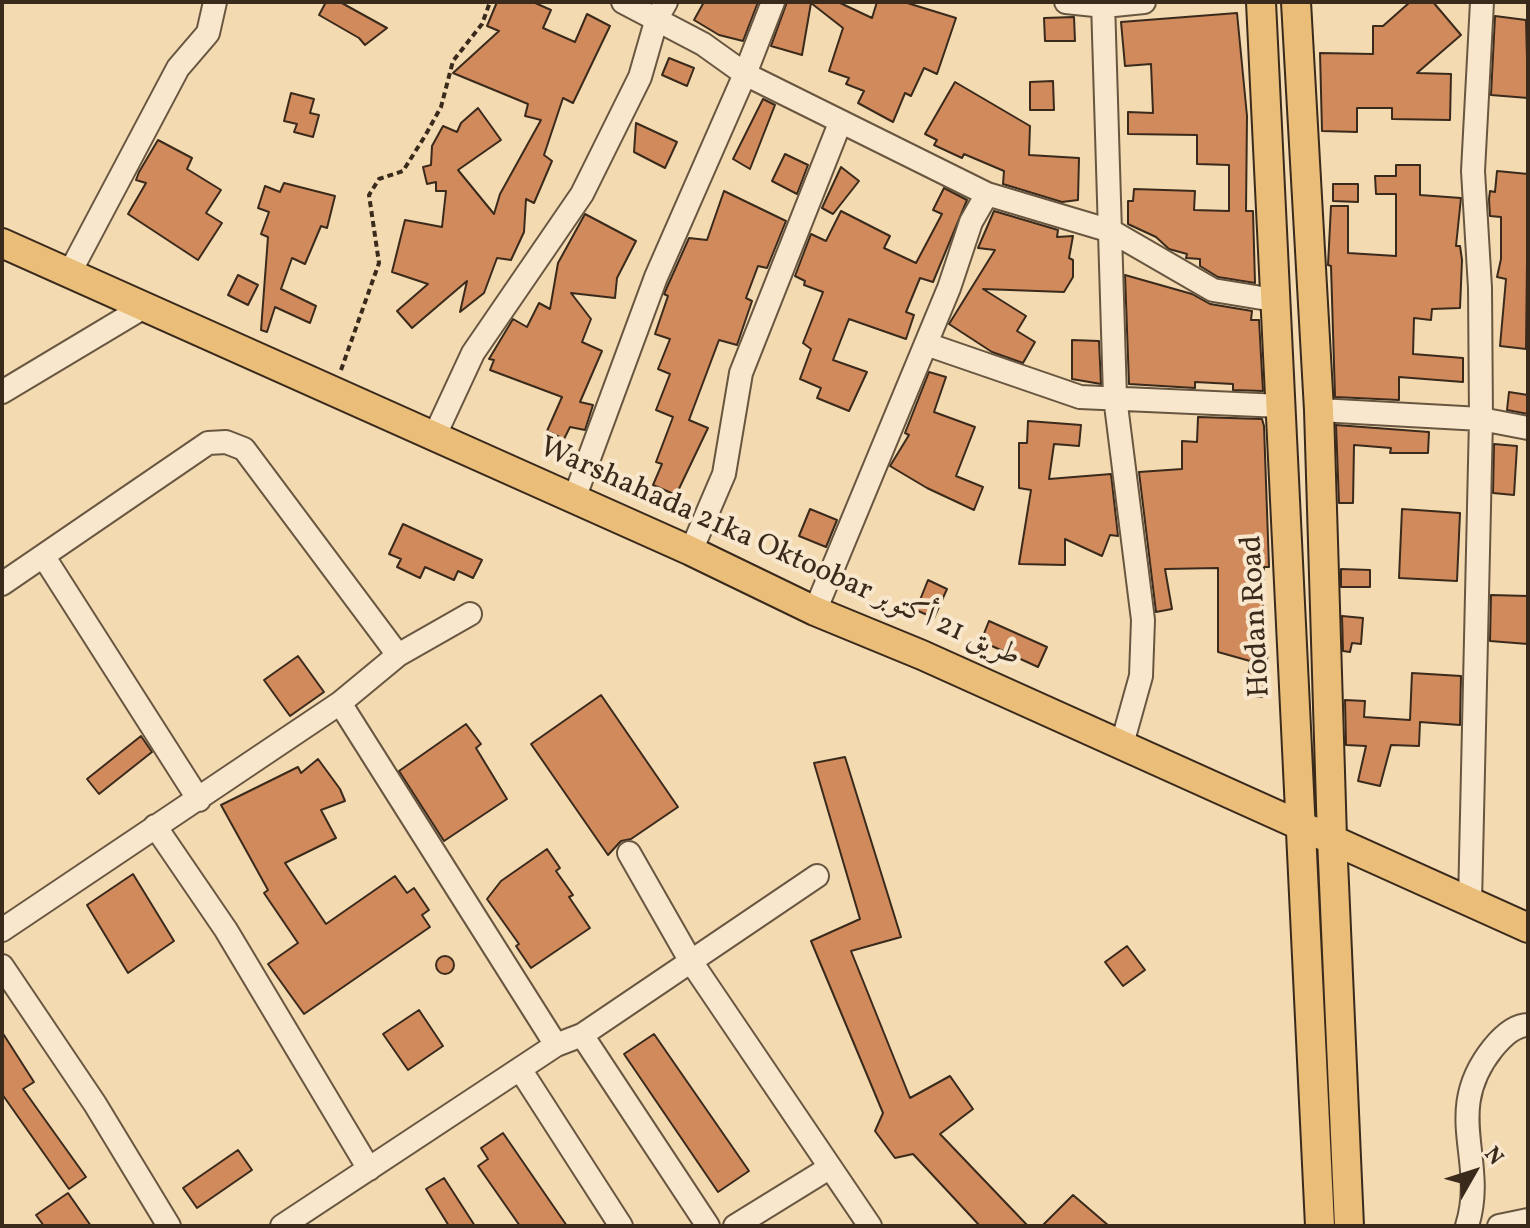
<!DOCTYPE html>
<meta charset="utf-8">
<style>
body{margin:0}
#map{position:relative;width:1530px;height:1228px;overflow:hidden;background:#f4dab1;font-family:Vollkorn,serif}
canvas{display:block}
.frame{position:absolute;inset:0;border:4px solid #3a2a1c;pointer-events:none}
.north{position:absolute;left:1434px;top:1132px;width:80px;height:80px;-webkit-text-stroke:6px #f8e7cc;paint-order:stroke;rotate:51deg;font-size:22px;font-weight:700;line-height:32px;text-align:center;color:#3a2a1c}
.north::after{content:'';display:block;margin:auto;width:28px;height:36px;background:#3a2a1c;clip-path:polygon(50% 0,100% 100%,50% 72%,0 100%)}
</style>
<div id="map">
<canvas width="1530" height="1228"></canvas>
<div class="frame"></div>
<div class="north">N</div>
</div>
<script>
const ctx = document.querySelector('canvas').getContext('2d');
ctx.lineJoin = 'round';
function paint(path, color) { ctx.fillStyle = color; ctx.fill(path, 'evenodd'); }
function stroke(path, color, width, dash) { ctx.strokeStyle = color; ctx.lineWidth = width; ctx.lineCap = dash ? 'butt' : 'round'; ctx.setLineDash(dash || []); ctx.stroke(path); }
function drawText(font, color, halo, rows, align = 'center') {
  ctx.font = font + ' Vollkorn,Amiri,serif'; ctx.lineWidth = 8; ctx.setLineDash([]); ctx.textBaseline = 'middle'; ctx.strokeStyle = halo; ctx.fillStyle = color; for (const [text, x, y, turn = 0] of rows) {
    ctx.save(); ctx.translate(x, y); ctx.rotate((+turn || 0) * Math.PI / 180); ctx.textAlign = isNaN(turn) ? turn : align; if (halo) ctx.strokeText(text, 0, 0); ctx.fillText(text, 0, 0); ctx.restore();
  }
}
const building = new Path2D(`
 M326,2H340L387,28L365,45L359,38L319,15Z
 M497,2H533L551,10L543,28L575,42L587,14L610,26L573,103L563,98L544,155L552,161L534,203L526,199L524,232L511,260L497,258L484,293L460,312L467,281L412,328L397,311L428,284L392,272L405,220L442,227L446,191H436V182L427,184L423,167L431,165L432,146L443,126L457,132L461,123L478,108L501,140L458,170L494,214L500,194L541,120L525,116L528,104L453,73L499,31L487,26Z
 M704,2H758L743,41L719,35L694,20Z
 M787,2H838L872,18L877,2H904L956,18L937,74L924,68L911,96L905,93L893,122L858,103L864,91L846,84L849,78L829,71L843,28L811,3L802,55L771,46Z
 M1410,2H1433L1461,35L1417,73L1451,74L1450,120L1392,119V108H1357V132L1322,131L1320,53L1373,54V26H1383Z
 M1237,13L1247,116L1246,211H1253L1255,283L1218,277L1200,266V259L1186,258L1187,254L1169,249L1156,237L1128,224V201H1133L1134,189L1195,191L1194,210L1229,211V165L1197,164V135L1128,134V112L1153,113L1151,64L1125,66L1121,22Z
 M1495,16L1526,20L1528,98L1491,95Z
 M1074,17L1075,41H1045L1044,18Z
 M669,58L694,68L687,86L662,75Z
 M1053,81L1054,110H1030V82Z
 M955,82L1030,126L1029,155L1079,158L1078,200L1062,202L1003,184L1004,171L964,154L962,158L934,145L937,140L925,134Z
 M291,93L314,99L310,113L319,115L313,137L294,132L297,124L284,121Z
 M763,99L775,105L750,169L733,159Z
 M636,123L677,142L665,168L634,152Z
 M158,140L192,158L187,169L221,190L206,213L222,223L198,260L128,214L146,183L136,180L139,172Z
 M785,154L808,165L797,194L772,181Z
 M1396,165H1420V195L1461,198L1456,246H1460L1462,260L1460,308L1432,309L1431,320L1414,318L1413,354L1463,358V382L1399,377V400L1335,397L1331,266L1328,265L1331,206H1348V253L1396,256V194H1376L1375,176H1396Z
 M841,167L859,181L833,214L822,208Z
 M1497,171L1528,174L1526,349L1500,346L1506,279L1497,277L1501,259V217L1490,216L1489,199L1490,191L1495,192Z
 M284,183L335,196L327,228L321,226L305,264L292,258L281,289L316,306L310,323L275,307L267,332L261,330L268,237L261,234L269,212L258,208L265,186L280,192Z
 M1333,184H1358V202L1333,201Z
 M944,188L967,200L933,282L920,278L906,312L914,315L906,339L849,319L833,360L867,372L849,411L817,398L821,388L800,379L811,349L803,343L823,292L804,285L805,281L795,276L811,234L826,241L841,211L890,236L884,248L916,263L942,214L933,210Z
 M724,191L786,221L767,268L758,266L746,298L752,301L737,345L719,340L689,420L708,428L676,495L653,485L662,464L656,462L673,417L656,410L670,374L658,369L670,339L655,334L668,296L664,294L689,238L707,240Z
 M994,211L1058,230L1057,237L1073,236L1069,258L1073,260V277L1064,292L983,289L1026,316L1017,331L1035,342L1023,363L992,352L949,324L995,250L978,248Z
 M585,214L636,241L617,278L615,298L571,293L591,319L582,342L602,351L580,402L593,405L585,430L570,427L564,439L547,431L562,397L490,370L494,360L489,359L513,319L527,327L539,303L550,309L558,263Z
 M238,275L258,285L248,305L228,295Z
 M1125,275L1192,294L1210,304L1252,311L1251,320H1259L1263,391L1233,390V384L1195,382V388L1129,384Z
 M1072,340L1099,341L1101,384L1072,379Z
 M929,372L946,377L934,412L975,427L956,476L983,487L974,510L927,488L890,466L909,435L905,433Z
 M1509,392L1528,395V414L1507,410Z
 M1198,417L1262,419L1264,426L1269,567H1264L1263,606L1265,652H1268L1262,697L1246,695L1250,661L1218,652V568L1165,569L1172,609L1156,612L1139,472L1182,469V441L1197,442Z
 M1028,421L1081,425L1079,446L1054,444L1049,479L1111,474L1118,536L1110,535L1102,556L1065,539V565L1019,564L1031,490L1019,488V443H1027Z
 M1336,425L1429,432L1428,453H1390L1391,448L1354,445L1353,503H1339Z
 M1494,444L1517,446L1514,495L1493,493Z
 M810,509L837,520L826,547L799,536Z
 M1402,509L1460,513L1457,581L1399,578Z
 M403,524L482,560L473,578L458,571L454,580L425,567L420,578L397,567L401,559L389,554Z
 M1341,569L1370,570V587H1341Z
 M928,580L947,589L934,618L916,610Z
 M1491,595L1528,596V644L1490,641Z
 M1342,616L1363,618L1361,644L1352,643L1350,652L1343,651Z
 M989,621L1047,647L1038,667L981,641Z
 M298,656L324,692L290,716L264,680Z
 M1412,673L1461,676L1460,725L1420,722L1419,746L1391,745L1380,786L1358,781L1366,746L1346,745L1345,700L1365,701L1364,717L1410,720Z
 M601,695L678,807L631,839L621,841L608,855L531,744Z
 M466,724L481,744L476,748L507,799L444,841L399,771Z
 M141,736L152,752L99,794L87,779Z
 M845,757L901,937L851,951L910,1098L950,1076L973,1109L940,1134L1028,1226H980L913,1154L895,1158L875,1131L883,1113L811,941L860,919L814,763Z
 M318,759L340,789L345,801L321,810L336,838L285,863L326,924L395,876L407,893L414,888L429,910L422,915L430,927L304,1014L268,964L298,943L264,893L268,890L221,805L298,767L301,773Z
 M547,849L560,868L556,871L573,895L569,897L590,928L531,968L516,946L519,944L487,899L501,881Z
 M133,874L174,941L128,973L87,905Z
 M1127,946L1145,970L1123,986L1105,962Z
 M436 965a9 9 0 1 1 18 0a9 9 0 1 1-18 0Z
 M419,1010L443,1046L408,1070L383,1034Z
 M2,1032L34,1082L23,1089L86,1177L69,1189L2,1094Z
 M654,1034L749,1171L718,1192L624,1054Z
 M503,1133L567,1226H520L478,1166L488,1159L481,1148Z
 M238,1150L252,1170L197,1208L183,1188Z
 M444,1178L475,1226H449L426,1189Z
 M68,1193L91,1226H44L36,1215Z
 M1073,1195L1109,1226H1042Z`);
paint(building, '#d08a5c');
stroke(building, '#3a2a1c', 2);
const minor = new Path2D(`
 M623,2L703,44L745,74L987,194
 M1066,2L1104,6L1144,2
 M1103,2L1115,397L1143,620L1141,676L1122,744
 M69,274L178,68L208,33L215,2
 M926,344L1080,397L1281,406
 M2,392L144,307
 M1319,410L1481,419L1528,428
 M434,437L473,353L582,194L640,77L657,18L666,2
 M574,499L656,277L745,74L773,2
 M691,551L724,474L741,373L840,123
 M44,557L199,800
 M2,584L208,443L226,442L244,449L398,655
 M815,611L949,288L971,222L987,194L1111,231L1213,290L1274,300
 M340,703L556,1045
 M155,826L226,930L369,1169
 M629,853L690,960L870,1226
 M1470,903L1481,419L1480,288L1473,171L1482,2
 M2,930L340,703L398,655L470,614
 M2,966L95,1104L169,1226
 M582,1035L708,1226
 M520,1069L621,1226
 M282,1226L556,1045L582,1035L817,876
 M735,1226L829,1168
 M1467,1226C1488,1159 1441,1113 1493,1048C1502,1037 1515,1025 1528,1025
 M1499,1226L1528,1220`);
const major = new Path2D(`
 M1261,2L1320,1226
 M1296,2L1319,410L1332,838L1349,1226
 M2,243L691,551L815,611L922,655L1528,928`);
stroke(minor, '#685641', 26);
stroke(major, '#3a2a1c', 32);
stroke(new Path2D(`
 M341,370L379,263L369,195L379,179L403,171L425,136L441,107L453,61L482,24L490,2`), '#3a2a1c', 4, [6, 4]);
stroke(minor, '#f8e7cc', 22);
stroke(major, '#eabd78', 28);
drawText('30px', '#3a2a1c', '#f8e7cc', [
 ["Warshahada 21ka Oktoobar طريق 21 أكتوبر",779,554,24],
 ["Hodan Road",1258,616,-93]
]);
</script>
